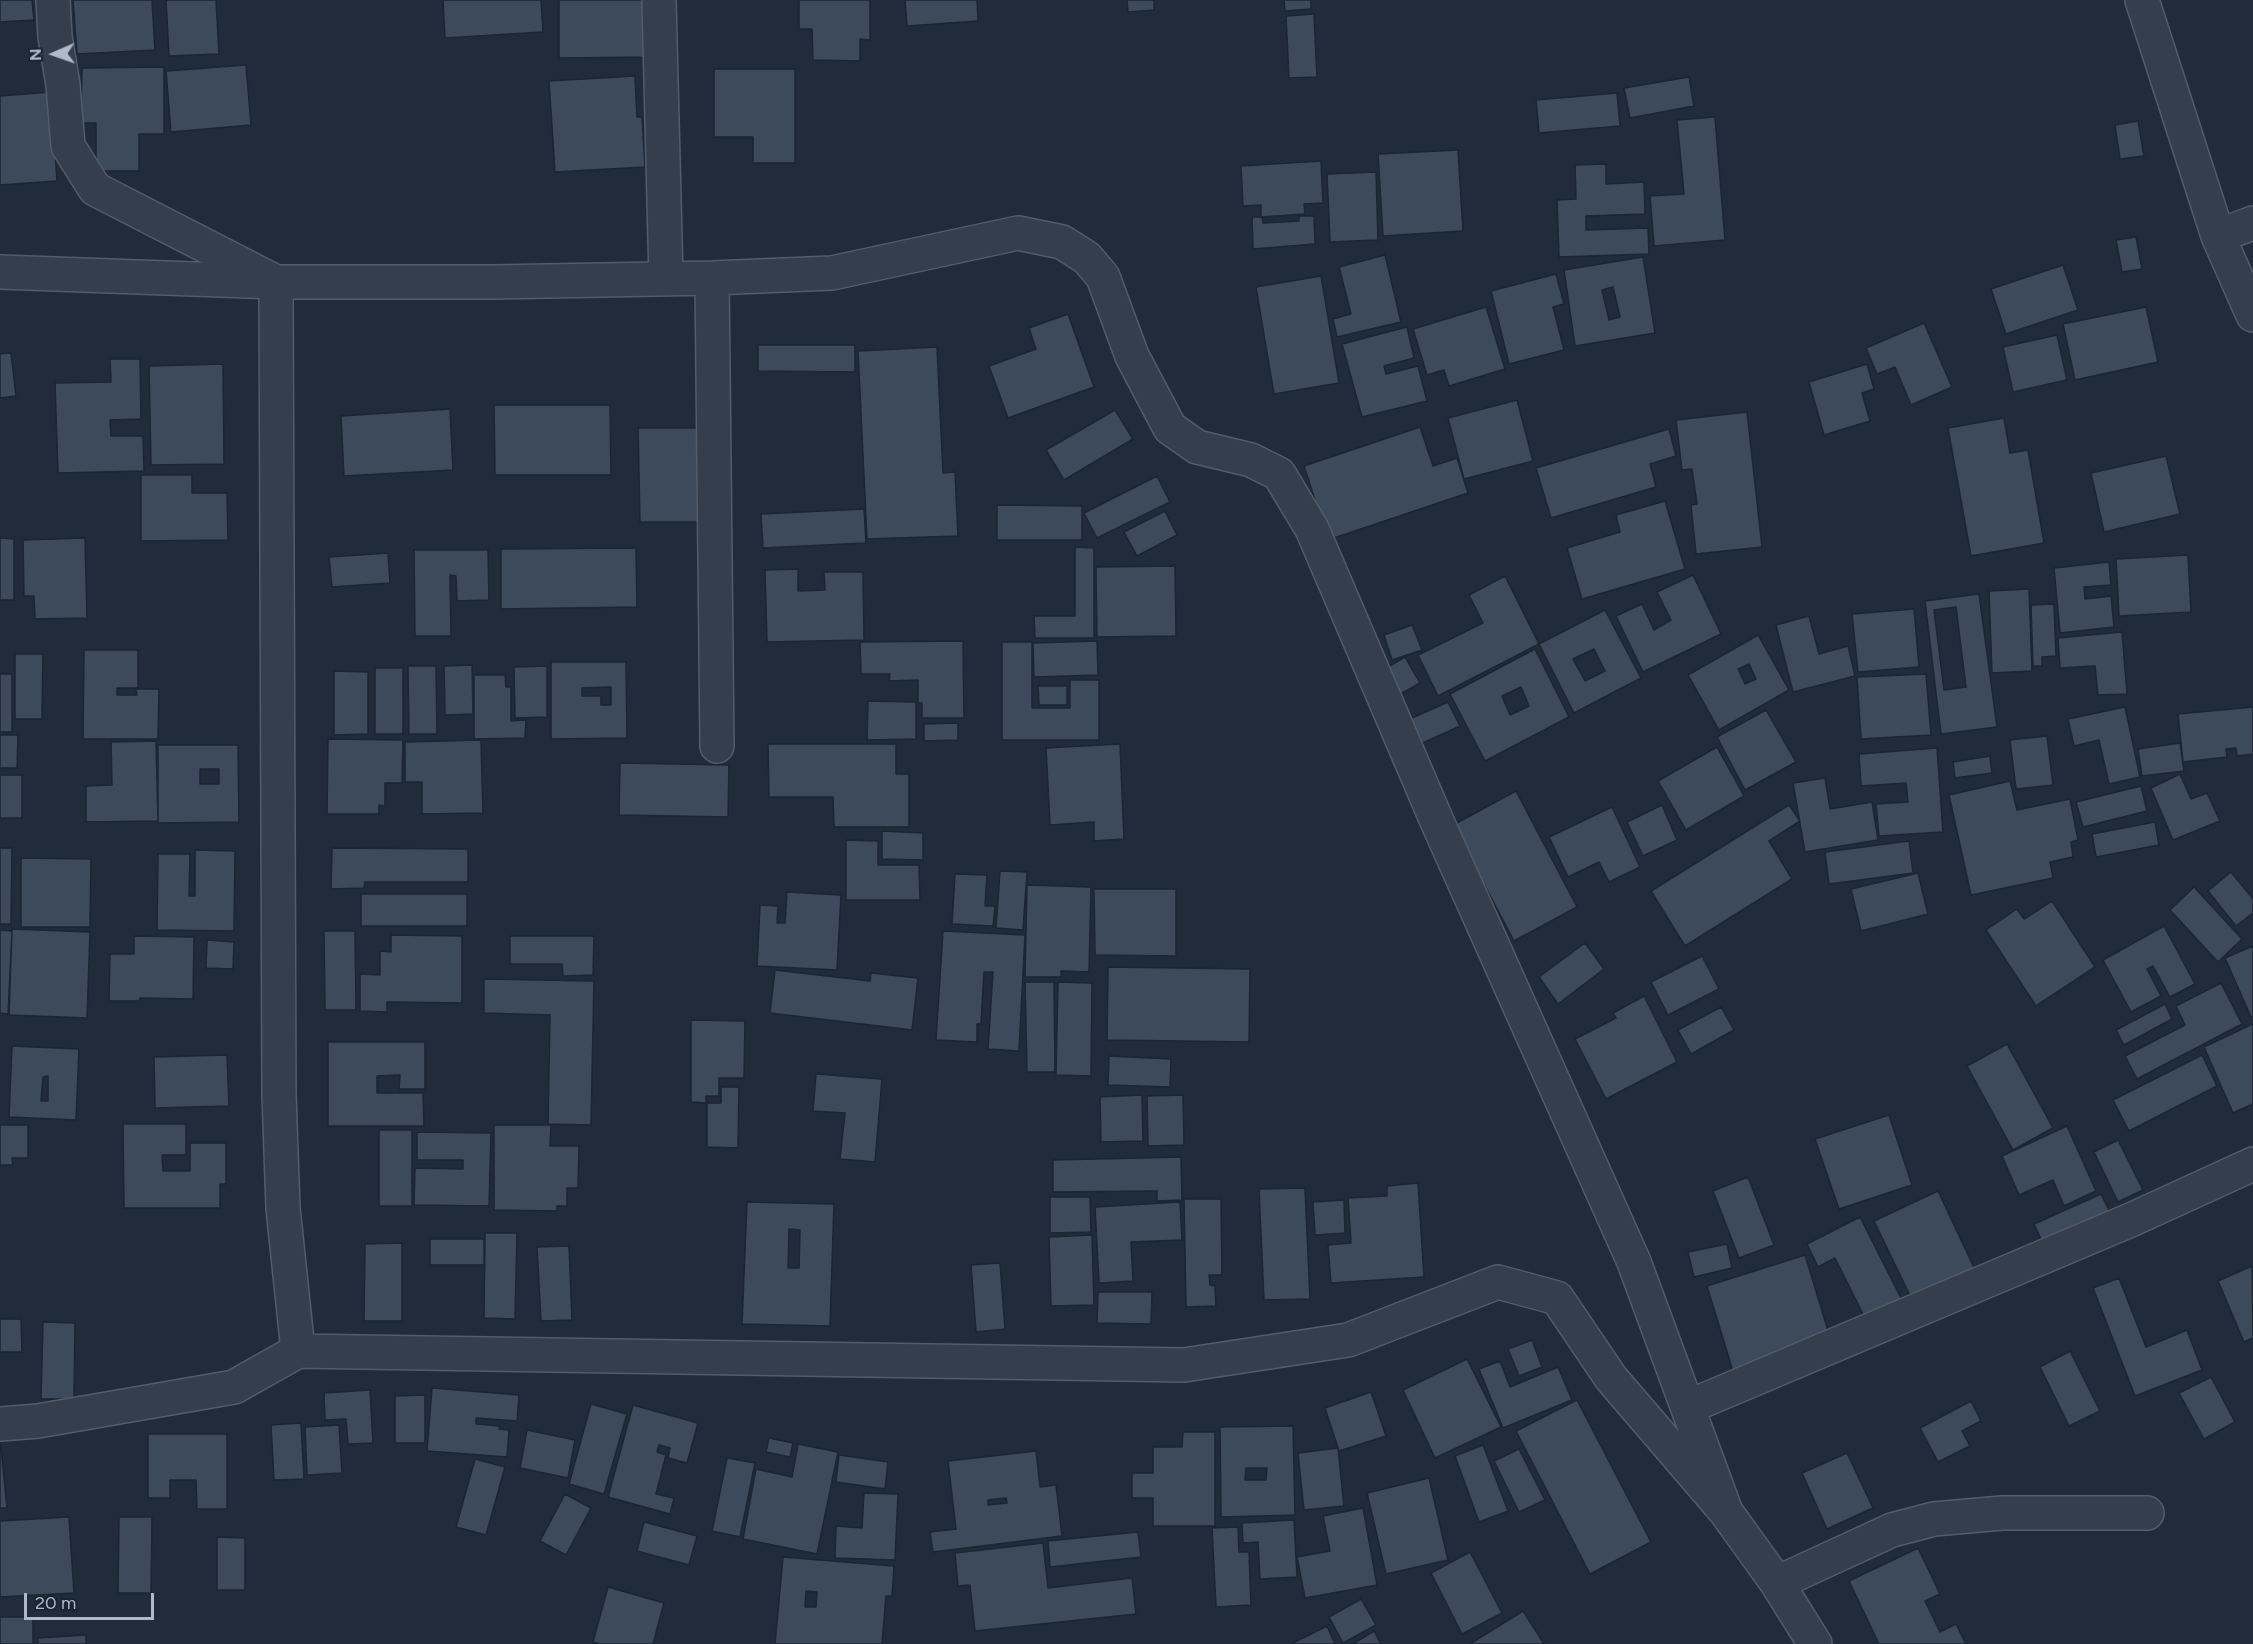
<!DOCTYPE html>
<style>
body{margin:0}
#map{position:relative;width:2253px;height:1644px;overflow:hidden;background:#202c3c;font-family:Figtree,sans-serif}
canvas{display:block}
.north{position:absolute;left:24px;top:24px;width:60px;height:60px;-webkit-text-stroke:4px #1a2331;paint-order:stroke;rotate:268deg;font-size:16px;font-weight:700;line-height:24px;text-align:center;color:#afb9c8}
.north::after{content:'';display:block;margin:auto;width:21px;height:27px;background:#afb9c8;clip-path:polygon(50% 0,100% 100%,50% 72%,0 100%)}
.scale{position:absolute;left:24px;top:1593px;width:130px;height:27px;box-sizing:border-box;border:3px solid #afb9c8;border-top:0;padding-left:8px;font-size:18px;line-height:21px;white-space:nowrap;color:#afb9c8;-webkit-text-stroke:4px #1a2331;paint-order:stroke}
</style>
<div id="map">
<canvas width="2253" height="1644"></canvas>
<div class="north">N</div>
<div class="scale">20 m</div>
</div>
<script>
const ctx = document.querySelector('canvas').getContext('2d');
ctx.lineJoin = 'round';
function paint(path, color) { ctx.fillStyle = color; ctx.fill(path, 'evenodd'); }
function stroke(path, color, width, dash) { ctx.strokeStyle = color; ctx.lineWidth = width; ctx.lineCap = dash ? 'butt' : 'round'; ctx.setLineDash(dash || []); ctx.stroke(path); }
const building = new Path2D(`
 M0,0H32L34,20L0,22Z
 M73,0H152L155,50L77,54Z
 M166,0H216L219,54L169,56Z
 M443,0H541L543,32L445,38Z
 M559,0H650L651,57L559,58Z
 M799,0H870V40L860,39V61L813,60L812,29H799Z
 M905,0H977L978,21L907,26Z
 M1127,0H1154V10L1128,12Z
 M1284,0H1311V9L1285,11Z
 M1314,14L1317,77L1289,78L1286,16Z
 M246,65L251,125L171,132L166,71Z
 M164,67V134H139V171H96V123H81L82,68Z
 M714,69H795V163H753V137H714Z
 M635,76L637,117H642L645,167L555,172L549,81Z
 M1689,77L1694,106L1630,118L1624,88Z
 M51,92L57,181L0,185V96Z
 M1617,93L1620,126L1539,133L1536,100Z
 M1715,117L1725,240L1654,246L1650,196L1684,194L1677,120Z
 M2138,121L2144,156L2120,159L2115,125Z
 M1458,150L1463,231L1383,236L1378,154Z
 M1321,161L1323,203L1304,204L1305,214L1261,217V205L1243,206L1241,166Z
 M1606,164V184L1644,182L1645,214L1586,216V230L1648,228L1649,254L1559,257L1557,200L1576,199L1575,165Z
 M1376,172L1378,240L1330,242L1327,174Z
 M1299,216H1314L1315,244L1253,249L1252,217H1262L1263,223L1299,221Z
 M2136,237L2142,269L2122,272L2116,240Z
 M1385,255L1401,322L1337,337L1333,319L1351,314L1339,267Z
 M1643,257L1655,333L1575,346L1564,270ZM1613,287L1620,317L1609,320L1602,290Z
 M2063,265L2078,310L2006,334L1991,289Z
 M1556,274L1564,304L1553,307L1564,350L1509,364L1491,291Z
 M1321,276L1339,383L1274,394L1256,287Z
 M1486,307L1505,369L1449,386L1444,370L1427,375L1413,329Z
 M2146,307L2158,362L2075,380L2063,324Z
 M1068,314L1094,387L1008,418L989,366L1036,349L1029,328Z
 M1924,323L1952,387L1911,405L1895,367L1877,374L1866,348Z
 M1407,327L1414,358L1384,366L1386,374L1418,366L1427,401L1362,417L1342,344Z
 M2057,335L2067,380L2013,392L2003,347Z
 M758,345H855V372L758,371Z
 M937,347L943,473L955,472L958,536L867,539L858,351Z
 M11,353L16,396L0,398V354Z
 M110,359H140L141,419L110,420L111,436H143L144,471L58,473L55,383L111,382Z
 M223,364L224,464L151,465L149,366Z
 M1867,364L1874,389L1862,393L1870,421L1824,435L1809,382Z
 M1517,400L1533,461L1464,479L1448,418Z
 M494,405H610L611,475H495Z
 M450,409L453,470L344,476L341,416Z
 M1115,410L1133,439L1064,480L1046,450Z
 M1747,412L1762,547L1696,554L1691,505L1697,504L1692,469L1682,470L1676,420Z
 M2004,418L2010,453L2028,450L2044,543L1971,556L1948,428Z
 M1420,427L1433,466L1457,458L1468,493L1328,540L1304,466Z
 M638,428H700V522H640Z
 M1669,429L1676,456L1650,464L1656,487L1551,518L1536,468Z
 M2166,456L2180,514L2104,532L2091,473Z
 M141,475H192V493H227L228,540L141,541Z
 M1157,476L1170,502L1097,538L1084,513Z
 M1665,501L1685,569L1582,599L1567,548L1620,532L1616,515Z
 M997,505L1082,506V540H997Z
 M864,509L866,543L763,548L761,514Z
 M1165,511L1177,535L1137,556L1124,532Z
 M0,538L14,539V600H0Z
 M85,538L87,618L35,619L34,596H24L23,540Z
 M1075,547L1094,548V638H1035L1034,616H1075Z
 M636,548L637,607L501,609V549Z
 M414,550H488L489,600L457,601L456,576L450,575L451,636H415Z
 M388,553L390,583L332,587L329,557Z
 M2188,555L2191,612L2119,616L2116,559Z
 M2109,562L2111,585L2084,587L2085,599L2111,596L2114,627L2060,633L2054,568Z
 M1175,566L1176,636L1097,637L1096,567Z
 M798,569V591L825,590L824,572H863L864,640L767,642L765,570Z
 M1693,575L1721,634L1643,672L1616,616L1642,604L1654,630L1671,620L1657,592Z
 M1505,576L1539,644L1438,696L1418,655L1483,623L1469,595Z
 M2029,589L2032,671L1992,673L1989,591Z
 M1979,594L1997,727L1941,734L1925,601ZM1956,607L1966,687L1944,690L1934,610Z
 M2054,604L2056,656L2042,657V666H2033L2031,605Z
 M1914,609L1919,667L1858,672L1852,614Z
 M1605,610L1641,678L1574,713L1539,644ZM1594,649L1605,671L1585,681L1573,659Z
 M1809,616L1819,654L1848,646L1855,676L1793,692L1776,625Z
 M1412,625L1422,650L1392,660L1384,635Z
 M2122,632L2127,694L2098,695L2095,666L2060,668L2058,638Z
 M1758,635L1789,690L1719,730L1688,675ZM1749,664L1756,679L1745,684L1738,669Z
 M963,641L964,718H922V703H918V680L889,681L890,674H861L860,642Z
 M1097,641L1098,675L1034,677L1033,643Z
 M1002,642H1032V708H1070V680H1099V740H1002Z
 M1535,649L1569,717L1485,761L1450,694ZM1521,687L1529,706L1510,715L1502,696Z
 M84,650H138V688H117V695H137L136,689H159L158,739H83Z
 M15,654H43L42,719H15Z
 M1405,657L1420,683L1392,699L1378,673Z
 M551,662H626L627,738L551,739ZM611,687V705H601V696H582V688Z
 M472,665L473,714L445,715L444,666Z
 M408,666H436L437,734H409Z
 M547,666V717L515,718L514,667Z
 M375,668H403V734H375Z
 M334,671L368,672V734L334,735Z
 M0,674H12V732H0Z
 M1926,674L1931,735L1861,739L1857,677Z
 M474,675H505L506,687H511V721L526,720L525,738L474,739Z
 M1038,686H1067V705H1039Z
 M868,701L916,702V739L867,740Z
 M1448,702L1460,726L1414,747L1403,722Z
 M2125,707L2140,777L2109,784L2099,740L2074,746L2068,719Z
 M2253,707V754L2237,756L2236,748L2226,749L2227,757L2183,762L2178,714Z
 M1766,710L1796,762L1745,790L1717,737Z
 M958,723V740L924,741V724Z
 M0,735H18L17,768H0Z
 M2047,736L2053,785L2016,789L2010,740Z
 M328,739L403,740L402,783H385V806L379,805V814H327Z
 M481,740L483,813L422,814V782H405V742Z
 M156,741L158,821L86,822V786L112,785L111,742Z
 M2180,743L2184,771L2142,776L2138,749Z
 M768,744H896V774H909V827H834L833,797H769Z
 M1120,744L1124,839L1094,841V822L1050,825L1046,748Z
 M158,745H238L239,822L158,823ZM200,769H219V784H200Z
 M1717,747L1744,796L1686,830L1658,781Z
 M1937,748L1943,832L1879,836L1876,804L1908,802L1906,783L1861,786L1859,754Z
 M1990,756L1992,773L1955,778L1953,762Z
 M620,763L729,765L728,817L619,815Z
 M2180,774L2191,799L2207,793L2220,821L2173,840L2151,788Z
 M0,775H22V818H0Z
 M1825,778L1830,809L1872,802L1878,840L1805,852L1793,783Z
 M2010,781L2017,810L2070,799L2078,840L2071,842L2073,857L2050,862L2053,878L1971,895L1949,795Z
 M2141,786L2147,811L2083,827L2076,802Z
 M1516,791L1577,907L1514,941L1453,825Z
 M1662,805L1677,840L1643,856L1627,822Z
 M1789,805L1800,821L1769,841L1792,879L1685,946L1651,891Z
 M1612,807L1640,867L1609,882L1599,862L1568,877L1549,837Z
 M2155,822L2159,845L2096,857L2092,834Z
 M882,831L923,833V860L882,859Z
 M846,840L878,841V865H919L920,900H846Z
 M1909,841L1913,873L1829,884L1825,852Z
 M0,848H12L11,924H0Z
 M332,848L468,849V882H365L364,888L331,889Z
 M195,850L235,851L234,931L157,930L158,854H190L189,896H195Z
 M21,858L91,859L90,927H21Z
 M1000,871L1027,872L1023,930L996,928Z
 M2231,872L2253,899V913L2236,926L2208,891Z
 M1918,873L1928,914L1861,931L1851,889Z
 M955,874L987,875L985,906H995L993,926L952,924Z
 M1027,885L1091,887L1089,972L1061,971V977H1025Z
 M2194,887L2242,939L2218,962L2170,910Z
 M1094,889H1176V956L1095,955Z
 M787,892L841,895L837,970L757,966L760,905L778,906L777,923H785Z
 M361,894H467V926H361Z
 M2052,901L2095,967L2036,1006L1986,930L2017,909L2024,919Z
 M2164,926L2195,984L2170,997L2153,966L2147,969L2161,996L2131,1012L2103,960Z
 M12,929L90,932L87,1018L9,1015Z
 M0,930L12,931L8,1014L0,1013Z
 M324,931H355L356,1010H325Z
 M943,931L1025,935L1019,1051L988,1049L993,972H984L981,1024H977V1042L936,1040Z
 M391,935L462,936V1003L387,1002V1012L360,1011V974L380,975V951L391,952Z
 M134,936L194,937L193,999L140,998L139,1001H109L110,954H134Z
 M510,936H594L593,975L563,976L562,964H510Z
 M207,940L234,942L233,969L206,968Z
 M1585,943L1604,969L1558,1004L1539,977Z
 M2253,946V1016L2251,1017L2225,958Z
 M1702,956L1719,989L1668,1015L1651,982Z
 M1108,967L1250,969L1249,1042L1107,1040Z
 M775,970L870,981L871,973L918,978L912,1030L770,1013Z
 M484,979L594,981L591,1125L548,1124L550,1015L484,1013Z
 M1025,982H1054L1055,1072H1027Z
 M1058,982L1092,983L1091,1076L1056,1075Z
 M2221,983L2242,1024L2137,1079L2125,1056L2185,1025L2176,1006Z
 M1644,996L1677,1062L1606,1099L1575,1039L1616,1018L1613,1013Z
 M2165,1004L2172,1019L2124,1045L2116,1030Z
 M1721,1007L1734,1030L1691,1054L1678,1030Z
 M691,1020L745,1021L744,1078H719V1096H706V1103L691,1102Z
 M2253,1024V1104L2233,1113L2204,1047Z
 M328,1042H425V1089H399L400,1075L377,1076V1093H423L424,1126H328Z
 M2007,1044L2053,1128L2013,1150L1967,1066Z
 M12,1046L79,1049L76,1120L9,1117ZM48,1076V1101H41L43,1077Z
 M227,1055L229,1106L155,1108L154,1057Z
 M2202,1055L2217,1086L2129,1131L2113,1100Z
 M1109,1056L1171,1059L1170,1087L1108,1085Z
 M816,1074L882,1079L875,1162L840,1159L845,1113L813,1111Z
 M721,1087H739L738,1148L707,1147V1103H721Z
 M1142,1095L1143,1141L1101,1142L1100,1097Z
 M1183,1095L1184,1145L1148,1146L1147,1096Z
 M1889,1115L1912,1185L1839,1209L1815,1139Z
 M123,1124H186V1155H162L163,1171H190V1143H226V1184H220V1208H124Z
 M0,1125H28V1158H12L13,1165H0Z
 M494,1125H551L550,1146H579L578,1188H567V1206H557V1211L494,1210Z
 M2067,1126L2096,1191L2064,1206L2053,1180L2019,1195L2002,1156Z
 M379,1130H412V1206H379Z
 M417,1132L491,1133L489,1206L414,1205L415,1168L463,1169V1160H417Z
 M2118,1140L2143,1190L2118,1202L2094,1152Z
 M1181,1157L1182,1200L1157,1201V1191L1053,1192V1160Z
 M1748,1177L1774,1245L1739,1258L1713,1191Z
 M1418,1183L1424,1277L1331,1283L1328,1245L1351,1243L1348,1198L1387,1196V1186Z
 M1305,1188L1310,1299L1264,1300L1259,1189Z
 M1938,1191L1978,1276L1915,1306L1874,1221Z
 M2101,1194L2114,1220L2046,1250L2034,1224Z
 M1050,1197H1090L1091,1232L1050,1233Z
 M1184,1199H1221L1222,1275H1209L1210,1285L1215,1286L1216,1306L1186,1307Z
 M1344,1200L1345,1233L1315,1235L1313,1202Z
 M747,1202L834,1204L830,1326L742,1324ZM789,1229L800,1230L799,1268H788Z
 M1180,1202L1182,1240L1131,1242L1133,1281L1099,1283L1095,1207Z
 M1860,1217L1904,1304L1867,1322L1835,1258L1818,1267L1807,1244Z
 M485,1233H517L515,1319L484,1318Z
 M1092,1235L1094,1305L1051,1306L1049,1237Z
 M430,1239H484V1265H430Z
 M402,1243V1321H364L365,1244Z
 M1727,1244L1732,1268L1694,1277L1688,1252Z
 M569,1246L572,1320L541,1321L537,1247Z
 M1805,1255L1833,1347L1735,1378L1707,1286Z
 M1000,1263L1005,1329L976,1332L971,1265Z
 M2252,1266L2253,1338L2244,1342L2218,1281Z
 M2119,1278L2146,1347L2187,1330L2202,1370L2135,1396L2093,1288Z
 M1098,1292H1152L1151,1324L1097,1323Z
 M0,1319H21L22,1352H0Z
 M43,1322L75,1323L74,1399H41Z
 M1532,1340L1542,1367L1519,1376L1508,1349Z
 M2070,1351L2100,1411L2069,1426L2040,1367Z
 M1467,1359L1501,1427L1435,1458L1403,1390Z
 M1500,1361L1510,1387L1558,1367L1572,1400L1503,1428L1479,1369Z
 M2211,1377L2235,1422L2204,1439L2179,1393Z
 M432,1388L519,1395L517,1421L476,1418V1424L500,1426L499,1429L509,1430L507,1457L427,1451Z
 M370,1390L373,1443L348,1444L346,1419L325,1420L324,1393Z
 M1371,1392L1386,1436L1339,1451L1325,1408Z
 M425,1395V1443H395V1396Z
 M1577,1400L1651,1542L1590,1574L1516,1431Z
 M1971,1401L1981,1421L1962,1431L1970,1446L1938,1462L1920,1428Z
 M591,1404L627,1414L604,1494L569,1484Z
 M633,1405L698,1423L687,1463L668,1458L670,1448L659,1445L657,1452L666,1455L656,1494L674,1498L670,1514L608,1497Z
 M301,1423L304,1479L274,1480L271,1425Z
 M339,1425L342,1473L307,1475L305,1427Z
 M1293,1426L1295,1515L1221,1517L1220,1427ZM1246,1468H1267L1266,1480H1245Z
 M527,1430L575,1440L568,1478L520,1468Z
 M1183,1432H1215V1526H1153V1498H1132V1473H1153V1447H1182Z
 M148,1434H227V1509H197L196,1480H170V1498H148Z
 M0,1437L7,1508H0Z
 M769,1438L793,1443L790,1457L766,1452Z
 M798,1444L838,1452L817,1554L743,1539L756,1469L792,1477Z
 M1483,1445L1508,1511L1479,1522L1455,1456Z
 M1338,1448L1344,1506L1304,1510L1298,1453Z
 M1519,1449L1545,1500L1519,1512L1494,1461Z
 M1036,1451L1040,1487L1056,1485L1062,1536L933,1552L930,1532L956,1529L948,1461ZM1006,1498L1007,1503L988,1505V1500Z
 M1847,1453L1873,1508L1827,1529L1802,1473Z
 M839,1455L888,1462L885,1489L836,1482Z
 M727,1458L755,1463L740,1537L712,1531Z
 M475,1459L505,1467L486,1535L456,1527Z
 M1429,1478L1448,1560L1386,1574L1367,1493Z
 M864,1493L898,1494L895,1560L835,1558L836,1526L862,1528Z
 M565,1494L591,1508L566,1555L540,1541Z
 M1363,1508L1377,1585L1305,1598L1297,1557L1330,1551L1323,1516Z
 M69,1517L74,1593L0,1597V1521Z
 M119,1517H152L151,1593H118Z
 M1294,1520L1297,1577L1260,1579L1258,1542L1243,1543L1242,1523Z
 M644,1522L697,1536L689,1565L637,1551Z
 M1238,1527L1239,1552H1249L1251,1605L1216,1607L1212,1528Z
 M1138,1532L1141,1557L1050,1567L1048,1541Z
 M217,1537L245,1538V1590H217Z
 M1043,1543L1048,1588L1132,1578L1136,1614L975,1631L970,1585L958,1586L955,1553Z
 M1918,1548L1940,1594L1925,1601L1940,1632L1956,1624L1966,1644H1879L1849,1581Z
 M1470,1552L1502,1613L1462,1634L1431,1573Z
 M783,1557L894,1566L892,1596H886L882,1644H775ZM806,1591L817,1592L816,1607H805Z
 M608,1587L664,1603L653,1644H600L593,1642Z
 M1361,1599L1376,1625L1343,1643L1329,1617Z
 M1523,1611L1544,1644H1470Z
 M0,1617H33V1644H0Z
 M1327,1626L1335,1644H1291Z
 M1374,1631L1381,1644H1353Z
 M86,1635V1644H38V1638Z`);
paint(building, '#3c4a5c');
stroke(building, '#1c2533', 1.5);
const minor = new Path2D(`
 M53,0L55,37L63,85L68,146L95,189L276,282L279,1095L283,1208L298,1351
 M659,0L666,279
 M2142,0L2218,236L2253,315
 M2218,236L2253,223
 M0,272L276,282H493L712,278L832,273L1018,233L1062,242L1087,258L1103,277L1132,356L1170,428L1197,447L1251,460L1279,474L1312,529L1436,819L1634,1262L1726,1512
 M712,278L717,746
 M1688,1407L2133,1219L2253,1164
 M0,1424L38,1421L234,1387L298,1351L1184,1365L1348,1340L1498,1282L1557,1298L1611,1378L1726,1512L1777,1583L1815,1644
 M1777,1583L1892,1530L1934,1519L2002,1513H2147`);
stroke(minor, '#525c6a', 36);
stroke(minor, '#343e4c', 33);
</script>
